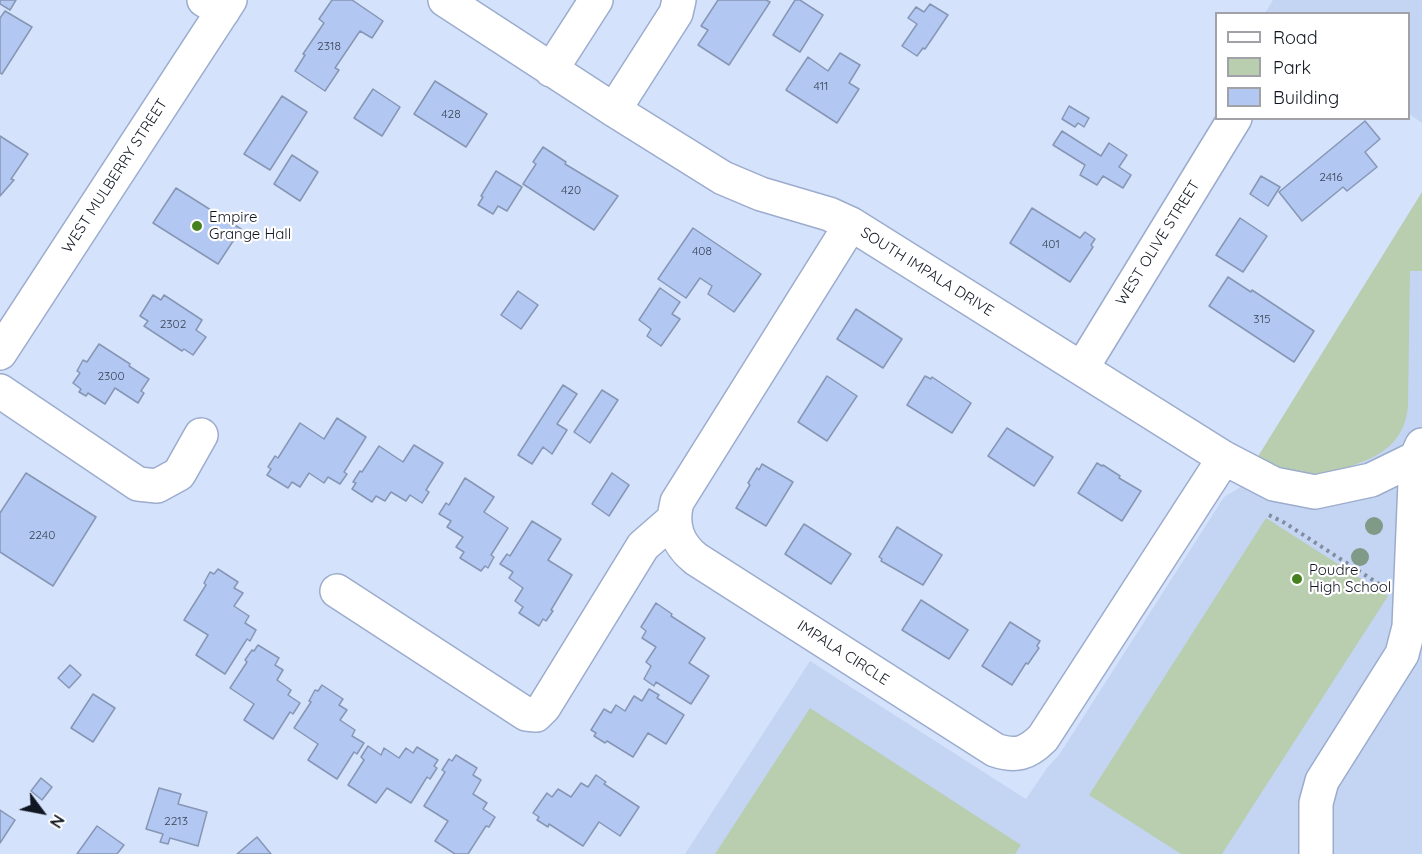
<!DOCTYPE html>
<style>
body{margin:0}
#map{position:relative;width:1422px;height:854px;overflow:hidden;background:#d4e2fc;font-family:Quicksand,sans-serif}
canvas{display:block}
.legend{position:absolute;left:1215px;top:12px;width:195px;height:108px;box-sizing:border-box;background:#fff;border:2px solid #a0a2a7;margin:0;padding:8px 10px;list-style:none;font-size:18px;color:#111722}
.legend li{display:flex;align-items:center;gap:12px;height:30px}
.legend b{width:30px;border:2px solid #a0a2a7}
.north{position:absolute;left:12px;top:782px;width:60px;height:60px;-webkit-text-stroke:4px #fff;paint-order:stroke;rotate:122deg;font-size:16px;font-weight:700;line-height:24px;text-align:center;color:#111722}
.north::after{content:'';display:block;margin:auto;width:21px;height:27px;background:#111722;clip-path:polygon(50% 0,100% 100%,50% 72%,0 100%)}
</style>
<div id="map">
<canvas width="1422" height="854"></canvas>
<ul class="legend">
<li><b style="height:8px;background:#fff"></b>Road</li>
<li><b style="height:16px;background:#b9ceaf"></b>Park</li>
<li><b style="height:16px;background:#b2c7f1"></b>Building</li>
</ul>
<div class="north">N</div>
</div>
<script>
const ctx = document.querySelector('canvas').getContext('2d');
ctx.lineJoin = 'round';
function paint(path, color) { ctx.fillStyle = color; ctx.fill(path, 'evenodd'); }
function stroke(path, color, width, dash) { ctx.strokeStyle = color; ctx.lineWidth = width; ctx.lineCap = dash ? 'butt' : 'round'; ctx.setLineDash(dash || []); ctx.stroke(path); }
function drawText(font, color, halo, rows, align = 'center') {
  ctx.font = font + ' Quicksand,sans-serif'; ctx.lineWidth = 4.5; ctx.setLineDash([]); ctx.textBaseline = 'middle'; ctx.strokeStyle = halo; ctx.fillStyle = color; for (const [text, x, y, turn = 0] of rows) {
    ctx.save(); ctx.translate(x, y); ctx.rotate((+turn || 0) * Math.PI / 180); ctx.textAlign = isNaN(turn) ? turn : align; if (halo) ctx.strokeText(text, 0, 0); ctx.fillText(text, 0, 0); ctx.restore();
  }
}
paint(new Path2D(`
 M1273,0H1422V123L1409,114L1408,14L1265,13Z
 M1422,192V854H685L810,661L1026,799L1047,768L1059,755L1224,497L1239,488Z`), '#c4d5f4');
paint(new Path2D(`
 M1422,192V271H1410L1408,407C1404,445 1378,457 1346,468C1335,472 1321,478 1310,476C1291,474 1274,466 1257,458Z
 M1266,518L1388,596L1222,854H1181L1089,795Z
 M810,708L1021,845L1015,854H715Z`), '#b9ceaf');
const building = new Path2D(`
 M0,0H16L10,10L0,4Z
 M332,0H352L383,21L372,38L360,31L335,68L339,70L325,91L295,71L305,55L303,54L324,23L319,19Z
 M718,0H766L770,2L729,65L698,45L708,30L701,26Z
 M795,0H800L823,15L800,52L773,35Z
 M930,4L948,15L925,49L923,48L917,56L902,46L917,24L908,18L916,7L924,12Z
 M5,11L32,27L2,74L0,73V18Z
 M840,53L860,65L849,83L859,89L837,123L786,90L808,57L828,71Z
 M435,81L487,114L466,147L414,114Z
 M373,89L400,107L382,136L354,118Z
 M282,96L307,112L270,170L244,154Z
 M1069,106L1089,118L1084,127L1078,123L1075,127L1062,119Z
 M1365,121L1380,139L1365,152L1377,167L1347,191L1343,187L1302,221L1279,192Z
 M1062,131L1101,156L1109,143L1127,155L1119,167L1131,175L1123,188L1103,176L1097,185L1080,175L1085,165L1053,145Z
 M0,136L28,154L11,179L14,180L0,196Z
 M543,147L566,162L565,164L618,196L594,230L523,184L536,164L533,162Z
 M292,155L318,172L300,201L274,184Z
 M496,171L522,187L507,211L498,206L493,214L478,205L483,197L481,196Z
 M1261,176L1280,187L1268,206L1250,194Z
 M176,188L241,229L218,264L153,223Z
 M1032,208L1080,238L1085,232L1095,239L1091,245L1093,247L1070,282L1010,243Z
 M1240,218L1267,236L1243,272L1216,255Z
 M693,228L761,274L734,312L708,294L712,286L700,278L686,298L658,279Z
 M1228,277L1251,292L1252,290L1314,331L1294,362L1209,306Z
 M660,288L680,302L672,314L680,319L661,346L647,336L651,329L639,320Z
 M518,291L538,305L521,329L501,315Z
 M153,295L161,300L164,295L202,320L196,330L206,337L193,355L184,349L182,351L144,326L148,321L140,316Z
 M856,309L902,339L883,368L837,339Z
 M99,344L130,364L129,366L149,379L141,391L144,393L138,403L115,388L105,404L88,393L86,396L79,392L81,389L73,383L80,373L77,371L83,360L87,362Z
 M827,376L857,396L827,441L798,422Z
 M925,376L931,379L932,377L971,403L952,433L907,405Z
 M563,385L577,394L557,424L567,430L552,454L543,447L532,464L518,455Z
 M602,390L618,400L590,443L574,432Z
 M337,418L366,437L344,472L347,474L340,484L328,477L324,483L309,473L300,487L292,482L288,488L267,475L271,469L268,467L275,456L278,458L300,423L324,439Z
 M1007,428L1053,457L1034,486L988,456Z
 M414,445L443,463L426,490L429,492L422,503L410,495L406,501L391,492L385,501L376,496L372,502L352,489L356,483L353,482L360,471L362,472L379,446L403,462Z
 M1097,463L1102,466L1103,465L1120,476L1119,478L1141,491L1122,521L1078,493Z
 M762,464L793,482L766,526L736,508L750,485L748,483L757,468L759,470Z
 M26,473L96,517L53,586L0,552V513Z
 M612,473L629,485L609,516L592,504Z
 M465,478L494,497L484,512L508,528L491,555L494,557L488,568L485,566L481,571L460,558L464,552L456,547L463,537L447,527L451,521L439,514L446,503L449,505Z
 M532,521L561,539L548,560L572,575L551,610L553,611L546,621L543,619L539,626L519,613L523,607L515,601L523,588L509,578L513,572L500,564L507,554L510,556Z
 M804,524L851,554L831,584L785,554Z
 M897,527L942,555L923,585L881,561L882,559L879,557Z
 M218,569L238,582L234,588L243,593L234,606L249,616L245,623L256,630L250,641L247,639L225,674L196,655L208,635L184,620L206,585L204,583L210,572L214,574Z
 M921,600L968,630L949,659L902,630Z
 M656,603L672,614L671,616L705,638L689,663L709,676L691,704L656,682L654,686L644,679L651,666L646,662L656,647L642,638L646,631L641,627Z
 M1010,622L1040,641L1037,646L1039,648L1028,664L1026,663L1012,685L982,666Z
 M258,645L279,658L275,665L283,670L277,680L291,690L288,695L300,703L293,714L290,712L273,739L244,720L254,704L230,688L247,662L245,660L252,650L254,651Z
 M70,665L81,675L69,688L58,678Z
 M322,685L343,699L339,705L347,710L340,720L355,730L352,736L364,743L357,754L354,752L337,779L308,760L318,744L294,728L311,702L309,701L315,690L318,691Z
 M649,689L659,695L657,698L684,715L666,744L648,733L633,757L607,741L605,743L594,736L596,733L591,730L604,709L611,713L616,705L625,711L634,696L642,701Z
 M93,694L115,708L93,742L71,728Z
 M368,746L381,755L384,748L399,758L406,748L413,753L417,747L438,760L434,766L437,768L430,779L427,777L411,803L387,788L376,803L348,785L364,760L361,757Z
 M456,755L477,768L473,775L481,780L473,794L487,803L483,809L495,817L489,827L486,826L468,854H455L435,841L448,821L424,806L445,772L442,770L449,759L452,761Z
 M596,775L606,782L604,784L639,807L620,836L599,822L583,846L549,824L548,827L537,820L539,817L533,813L547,793L552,797L558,789L571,797L581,783L588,787Z
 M41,778L52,787L42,800L31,791Z
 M159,788L181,794L178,804L207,812L198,846L170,838L168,844L160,842L163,834L146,829Z
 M0,810L15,820L0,843Z
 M97,826L124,845L117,854H77Z
 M257,837L271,854H237Z`);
paint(building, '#b2c7f1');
stroke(building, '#8696b5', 1.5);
const minor = new Path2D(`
 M204,0L223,11
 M445,0L614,110L723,178L761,194L829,214L851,224L1224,458L1274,484L1315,492L1371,480L1416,458H1422
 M551,70L596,0
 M614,110L676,13L679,0
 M851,224L677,502C671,525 677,544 696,559L995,750C1016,757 1027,754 1043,738L1224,458
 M1082,368L1235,118
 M0,391L138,484L157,486L179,474L201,435
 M337,591L526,714L536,715L544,707L643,546L674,519
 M1316,854V803L1322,781L1402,654L1409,627L1416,458L1422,445`);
const major = new Path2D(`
 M0,353L230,0`);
stroke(minor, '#9caccc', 36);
stroke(major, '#9caccc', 36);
stroke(new Path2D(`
 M1269,515L1285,523L1382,586`), '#818c9f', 4, [3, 4.5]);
stroke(minor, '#fff', 33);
stroke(major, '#fff', 33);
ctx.fillStyle = '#809a88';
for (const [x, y] of [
 [1374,526],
 [1360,557]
]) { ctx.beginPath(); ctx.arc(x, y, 9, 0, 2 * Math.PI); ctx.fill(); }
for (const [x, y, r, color] of [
 [197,226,6,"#45821f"],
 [1297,579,6,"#45821f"]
]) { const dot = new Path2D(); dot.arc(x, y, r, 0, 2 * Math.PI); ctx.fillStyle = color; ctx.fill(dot); stroke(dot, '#fff', 2); }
drawText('12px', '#394356', null, [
 ["2318",329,46],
 ["411",821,86],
 ["428",451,114],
 ["2416",1331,177],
 ["420",571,190],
 ["401",1051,244],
 ["408",702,251],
 ["315",1262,319],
 ["2302",173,324],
 ["2300",111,376],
 ["2240",42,535],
 ["2213",176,821]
]);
drawText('15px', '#111722', '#fff', [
 ["WEST MULBERRY STREET",115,176,-57],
 ["WEST OLIVE STREET",1158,243,-58],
 ["SOUTH IMPALA DRIVE",927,272,32],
 ["IMPALA CIRCLE",843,653,33]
]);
drawText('15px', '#111722', '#fff', [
 ["Empire",209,217],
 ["Grange Hall",209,234],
 ["Poudre",1309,570],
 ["High School",1309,587]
], 'left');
</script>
